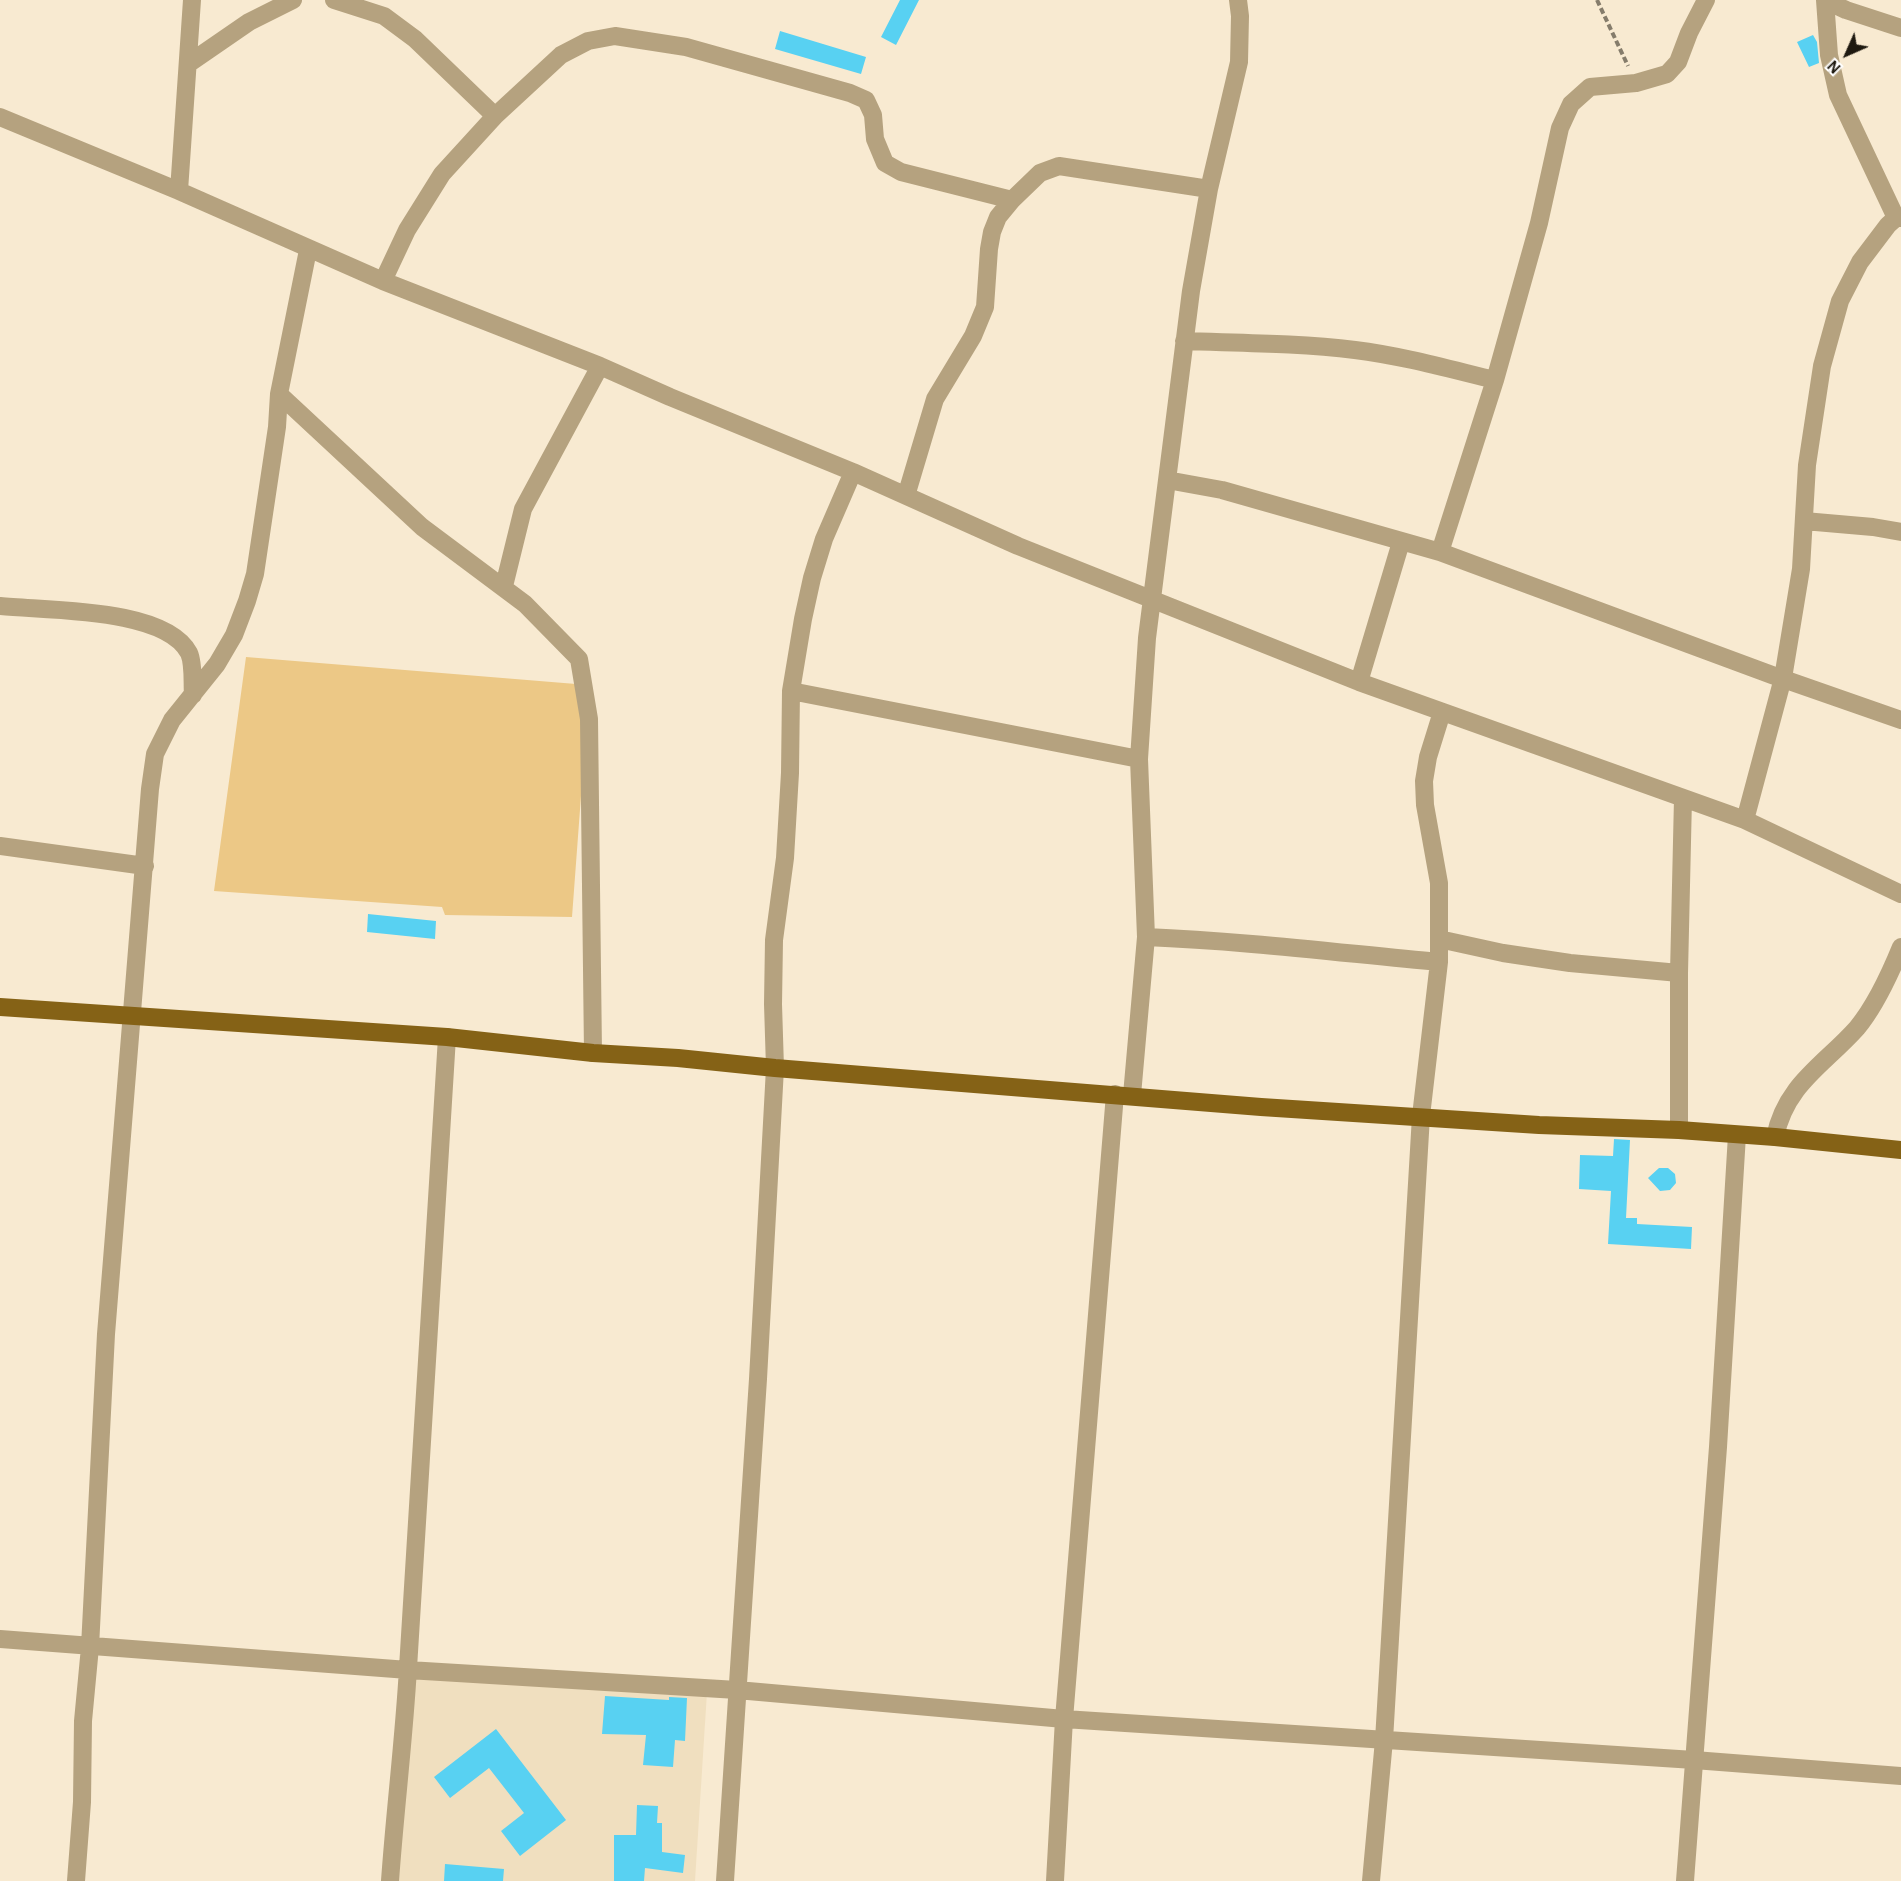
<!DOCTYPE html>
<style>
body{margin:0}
#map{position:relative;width:1901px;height:1881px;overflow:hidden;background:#f8ead1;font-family:"Alegreya Sans",sans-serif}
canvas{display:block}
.north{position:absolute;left:1817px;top:24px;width:60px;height:60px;-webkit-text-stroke:4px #fff;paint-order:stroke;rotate:225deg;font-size:16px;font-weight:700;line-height:24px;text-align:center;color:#1e1910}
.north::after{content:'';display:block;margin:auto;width:21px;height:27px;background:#1e1910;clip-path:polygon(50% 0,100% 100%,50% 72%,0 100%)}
</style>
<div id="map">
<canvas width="1901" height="1881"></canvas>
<div class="north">N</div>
</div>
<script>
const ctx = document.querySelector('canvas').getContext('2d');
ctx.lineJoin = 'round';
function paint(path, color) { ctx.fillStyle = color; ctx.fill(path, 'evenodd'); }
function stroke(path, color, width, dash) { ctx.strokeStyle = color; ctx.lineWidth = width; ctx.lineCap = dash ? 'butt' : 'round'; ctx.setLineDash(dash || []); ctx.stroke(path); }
paint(new Path2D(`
 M410,1672L707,1692L695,1881H395Z`), '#f0dfbf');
paint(new Path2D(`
 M246,657L576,684L586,729L572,917L445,915L442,907L214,891Z`), '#ecc886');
paint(new Path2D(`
 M900,0H919L896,45L881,37Z
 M780,31L866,57L861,74L775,49Z
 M1813,35L1817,42L1819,63L1809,67L1797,42Z
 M368,914L436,921L435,939L367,932Z
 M1614,1139L1630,1140L1626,1218H1637V1224L1692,1227L1691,1249L1608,1244L1611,1191L1579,1189L1580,1155L1613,1156Z
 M1659,1168H1668L1675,1174L1676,1183L1670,1190L1660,1191L1648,1178Z
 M605,1696L669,1700V1697L687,1698L685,1741L675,1740L673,1767L643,1765L646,1735L602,1734Z
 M496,1729L566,1820L520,1856L501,1831L524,1813L489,1768L450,1798L434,1777Z
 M637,1805L658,1806L657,1823H662V1852L685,1855L683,1873L645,1868L644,1881H614V1835H636Z
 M445,1864L504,1869L503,1881H444Z`), '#58d1f2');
stroke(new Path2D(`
 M1597,0L1628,66`), '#857c6b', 4, [6, 3]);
stroke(new Path2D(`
 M334,0L384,16L415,39L495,116
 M1825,0L1829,55L1838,95L1896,218
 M1825,0L1846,10L1901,28
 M188,64L249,22L293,0
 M0,117L179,191L383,281L600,366L670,397L853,472L1018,546L1359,682L1745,820L1901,894
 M179,191L192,0
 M308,250L279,394L422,527L525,604L579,659L589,719L593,1053
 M383,281L407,230L442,174L495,116L561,55L588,41L615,36L686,47L850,93L866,100L873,115L875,139L885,163L901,172L1012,200
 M1184,341C1241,343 1299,343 1355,350C1403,356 1449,369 1495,380
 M1167,480L1222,490L1440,552L1772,675L1901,720
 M906,496L935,399L973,336L985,307L989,249L992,232L998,217L1012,200L1040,173L1059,166L1209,189
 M1804,521L1873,527L1901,532
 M1440,552L1495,380L1539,223L1560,128L1571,104L1590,87L1636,83L1667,74L1678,62L1689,33L1706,0
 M504,586L523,509L600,366
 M0,606C45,611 165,607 189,653C194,664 192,683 193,695
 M1359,682L1401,542
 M791,691L1139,759
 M1745,820L1783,678L1801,569L1807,465L1822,366L1840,301L1860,262L1888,225L1896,218H1901
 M0,846L145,866
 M1146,937C1244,941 1341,953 1439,962
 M1439,939L1503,953L1570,963L1679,973
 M1132,1095L1146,937L1139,759L1147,638L1191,291L1209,189L1239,62L1240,16L1238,0
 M1679,1130V973L1683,798
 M1775,1137C1786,1084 1824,1065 1857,1028C1876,1005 1890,974 1901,947
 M0,1639L408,1670L737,1690L1064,1719L1694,1760L1901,1776
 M76,1881L82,1802L83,1721L90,1647L106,1334L150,789L155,754L172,720L217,664L234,635L247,601L255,574L277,427L279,394
 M390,1881C395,1810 404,1739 408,1668C420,1458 433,1248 447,1037
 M725,1881L758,1379L775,1068L773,1004L774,940L785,858L790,773L791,691L803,619L812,578L824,539L853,472
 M1055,1881L1064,1719L1115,1094
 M1371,1881L1384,1740L1421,1116L1439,962V883L1425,805L1424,781L1428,757L1442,712
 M1685,1881L1718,1447L1737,1135`), '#b5a27f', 18);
stroke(new Path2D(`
 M0,1007L447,1037L593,1053L678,1058L775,1068L1261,1107L1539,1125L1679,1130L1775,1137L1901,1150`), '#856216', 18);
</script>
